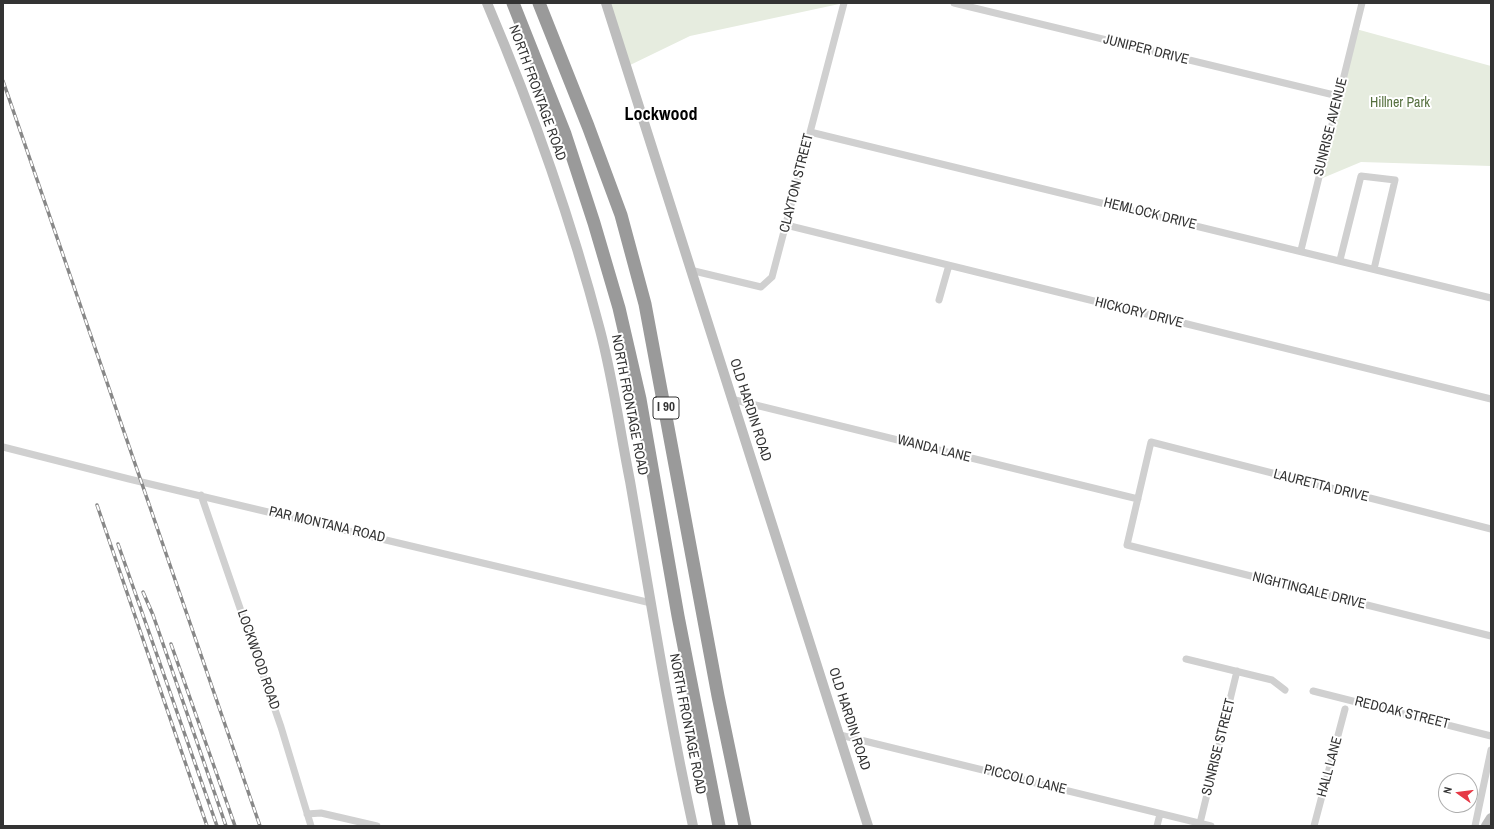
<!DOCTYPE html>
<style>
body{margin:0}
#map{position:relative;width:1494px;height:829px;overflow:hidden;background:#fff;font-family:"Archivo Narrow",sans-serif}
canvas{display:block}
.frame{position:absolute;inset:0;border:4px solid #333;pointer-events:none}
.north{position:absolute;left:1438px;top:773px;width:40px;height:40px;box-sizing:border-box;background:#fff;border:1px solid #adadad;border-radius:50%;rotate:284deg;font-size:11px;font-weight:700;line-height:16px;text-align:center;color:#333}
.north::after{content:'';display:block;margin:auto;width:14px;height:18px;background:#e63946;clip-path:polygon(50% 0,100% 100%,50% 72%,0 100%)}
</style>
<div id="map">
<canvas width="1494" height="829"></canvas>
<div class="frame"></div>
<div class="north">N</div>
</div>
<script>
const ctx = document.querySelector('canvas').getContext('2d');
ctx.lineJoin = 'round';
function paint(path, color) { ctx.fillStyle = color; ctx.fill(path, 'evenodd'); }
function stroke(path, color, width, dash) { ctx.strokeStyle = color; ctx.lineWidth = width; ctx.lineCap = dash ? 'butt' : 'round'; ctx.setLineDash(dash || []); ctx.stroke(path); }
function drawText(font, color, halo, rows, align = 'center') {
  ctx.font = font + ' "Archivo Narrow",sans-serif'; ctx.lineWidth = 4; ctx.setLineDash([]); ctx.textBaseline = 'middle'; ctx.strokeStyle = halo; ctx.fillStyle = color; for (const [text, x, y, turn = 0] of rows) {
    ctx.save(); ctx.translate(x, y); ctx.rotate((+turn || 0) * Math.PI / 180); ctx.textAlign = isNaN(turn) ? turn : align; if (halo) ctx.strokeText(text, 0, 0); ctx.fillText(text, 0, 0); ctx.restore();
  }
}
paint(new Path2D(`
 M606,3H844L690,36L626,67Z
 M1356,29L1491,66V166L1361,162L1318,180Z`), '#e6ecdf');
stroke(new Path2D(`
 M954,3L1338,96
 M810,132L1491,298
 M786,225L1491,399
 M1301,250L1362,3
 M1340,260L1361,176L1395,180L1374,269
 M690,270L761,287L772,277L844,3
 M939,300L949,265
 M731,399L1138,499
 M3,447L129,479L651,603
 M201,495L281,727L311,826
 M1491,529L1151,442L1127,545L1491,636
 M1186,659L1272,680L1285,690
 M1313,691L1491,736
 M840,735L1211,826
 M307,814L321,813L377,826
 M1200,823L1237,671
 M1157,826L1160,814
 M1314,826L1345,709
 M1475,826L1491,750`), '#d0d0d0', 7);
stroke(new Path2D(`
 M487,3C532,109 571,219 600,330C613,379 620,431 630,481C650,596 668,712 693,826
 M606,3L868,826
 M1486,826L1491,818`), '#bdbdbd', 10);
stroke(new Path2D(`
 M513,3L565,134L594,223L619,308L640,399L678,616L719,826
 M539,3L588,126L621,215L645,304L718,696L745,826`), '#9a9a9a', 13);
const rail = new Path2D(`
 M3,81L260,826
 M97,505L207,826
 M118,544L217,826
 M143,592L153,615L226,826
 M171,644L235,826`);
stroke(rail, '#888', 3.5);
stroke(rail, '#fff', 2, [6]);
for (const [x, y, w] of [
 [666,408,26]
]) { const box = new Path2D(); box.roundRect(x - w / 2, y - 11, w, 22, 3); ctx.fillStyle = '#fff'; ctx.fill(box); stroke(box, '#333', 1); }
drawText('bold 13px', '#333', null, [
 ["I 90",666,408]
]);
drawText('14px', '#333', '#fff', [
 ["JUNIPER DRIVE",1146,50,14],
 ["NORTH FRONTAGE ROAD",537,93,70],
 ["SUNRISE AVENUE",1331,127,-76],
 ["CLAYTON STREET",797,183,-76],
 ["HEMLOCK DRIVE",1150,214,14],
 ["HICKORY DRIVE",1139,313,14],
 ["NORTH FRONTAGE ROAD",629,405,79],
 ["OLD HARDIN ROAD",750,410,72],
 ["WANDA LANE",934,449,14],
 ["LAURETTA DRIVE",1321,486,14],
 ["PAR MONTANA ROAD",327,525,13],
 ["NIGHTINGALE DRIVE",1309,591,14],
 ["LOCKWOOD ROAD",258,660,71],
 ["REDOAK STREET",1402,713,14],
 ["OLD HARDIN ROAD",849,719,72],
 ["NORTH FRONTAGE ROAD",687,724,79],
 ["SUNRISE STREET",1219,747,-76],
 ["HALL LANE",1330,767,-75],
 ["PICCOLO LANE",1025,780,14]
]);
drawText('14px', '#56703f', '#fff', [
 ["Hillner Park",1400,103]
]);
drawText('bold 18px', '#000', '#fff', [
 ["Lockwood",661,115]
]);
</script>
